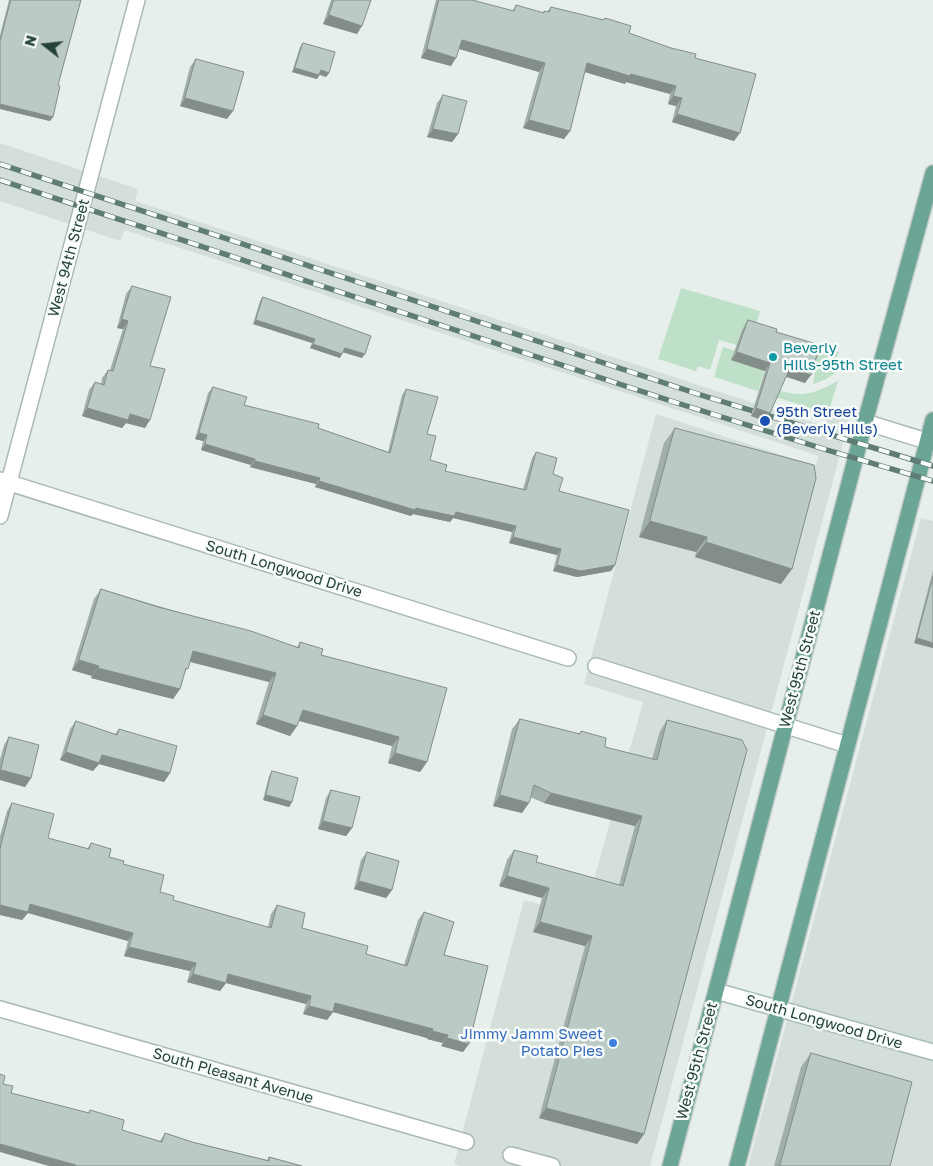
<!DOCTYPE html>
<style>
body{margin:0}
#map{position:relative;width:933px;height:1166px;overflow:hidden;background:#e6efeb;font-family:"Golos Text",sans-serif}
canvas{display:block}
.north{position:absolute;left:20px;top:20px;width:50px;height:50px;-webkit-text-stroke:4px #f7fbf9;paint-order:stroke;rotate:286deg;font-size:14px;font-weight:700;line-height:20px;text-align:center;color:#24423a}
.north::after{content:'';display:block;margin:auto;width:18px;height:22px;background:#24423a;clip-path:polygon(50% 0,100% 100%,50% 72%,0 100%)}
</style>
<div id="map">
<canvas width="933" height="1166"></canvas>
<div class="north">N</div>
</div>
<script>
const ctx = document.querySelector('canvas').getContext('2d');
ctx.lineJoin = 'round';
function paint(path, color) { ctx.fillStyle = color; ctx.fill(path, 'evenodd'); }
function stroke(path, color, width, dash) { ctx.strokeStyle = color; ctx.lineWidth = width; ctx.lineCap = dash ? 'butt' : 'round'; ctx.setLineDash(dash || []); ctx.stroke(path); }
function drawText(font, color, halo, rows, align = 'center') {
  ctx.font = font + ' "Golos Text",sans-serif'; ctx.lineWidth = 5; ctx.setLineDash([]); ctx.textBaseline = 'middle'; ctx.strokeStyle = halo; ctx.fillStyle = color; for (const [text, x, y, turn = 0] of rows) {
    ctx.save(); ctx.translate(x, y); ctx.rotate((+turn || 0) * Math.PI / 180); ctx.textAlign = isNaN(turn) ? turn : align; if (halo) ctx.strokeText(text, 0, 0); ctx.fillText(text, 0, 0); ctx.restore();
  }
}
paint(new Path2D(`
 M0,143L138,189L135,201L824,426L828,414L849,421L650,1166H461L454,1164L524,900L584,916L643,702L584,684L656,414L815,466L819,456L125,230L120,241L0,201Z
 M921,518L933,521V1166H748Z`), '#d4dfda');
paint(new Path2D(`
 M681,288L760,311L754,332L737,345L719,340L710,370L698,366L696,371L658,359Z
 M762,327L839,352L836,360L844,363C838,374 824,381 813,384L816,367L811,365Z
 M723,347L735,351L765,368L758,391L714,377Z
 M838,381L828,414L776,397L778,390C804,398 815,393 838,381Z`), '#bfe0c8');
const street = new Path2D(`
 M865,422L933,443
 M0,480L568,658
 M0,516L137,0
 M596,666L847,745
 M0,1009L466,1142
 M511,1155L552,1166`);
const secondary = new Path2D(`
 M716,991L933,1052`);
const primary = new Path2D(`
 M670,1166L865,422L933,173
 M737,1166L933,420`);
stroke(street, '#a8b8b2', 18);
stroke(secondary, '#a4bbb3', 18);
stroke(primary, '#c2cac8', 18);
stroke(street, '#fff', 15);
stroke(secondary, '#fff', 15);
stroke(primary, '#6aa596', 15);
const rail = new Path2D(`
 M0,164L704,396L933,466
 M0,180L674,402L827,450L933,481`);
stroke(rail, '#5f7d75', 5.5);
stroke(rail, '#f7fbf9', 4, [11]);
paint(new Path2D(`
 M9,0H81L58,85L53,117L50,121L0,109V35Z
 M331,0H371L357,34L323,24Z
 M436,0H472L512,11L516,5L543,13L544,11L547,12L551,7L604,20L605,18L629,33L695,58L734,141L672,122L676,106L668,104L670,94L626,82L625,84L585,72L570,131L564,139L523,128L539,72L459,49L451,66L421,58Z
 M303,43L329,73L326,77L320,75L317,79L292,72L300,47Z
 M196,59L227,119L180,106L190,67Z
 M443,95L458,134L452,142L427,137L437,103Z
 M132,286L150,366L145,428L126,423L122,428L82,416L89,390L95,382L101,384L102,378L108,370H110L123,329L117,328L126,294Z
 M263,297L362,358L343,352L340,358L310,348L312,343L253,324L260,301Z
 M748,320L776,332L805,383L786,377L765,421L751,416L765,371L731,360L743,328Z
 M213,387L244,405L318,428L388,452L402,395L406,389L427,434L430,460L445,471L523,489L532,458L536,452L553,474L559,491L615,565L611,571L577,577L553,571L557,555L509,543L512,532L453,518L450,522L413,514L411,516L315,487L316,484L250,467L251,465L201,450L203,441L195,439L208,393Z
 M675,428L781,584L695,557L696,552L639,537L664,443Z
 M933,570V648L914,643Z
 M101,589L297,647L300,642L321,655L427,762L420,772L388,763L392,746L299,721L297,726L290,736L256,724L269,682L190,662L184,674L180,689L173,699L91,678L92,676L72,670L94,599Z
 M520,719L579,734L581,731L605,747L652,759L660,731L667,720L644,1134L637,1144L539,1118L585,946L533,932L542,898L499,886L507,860L514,850L536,862L619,885L635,826L544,803L530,797L522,813L493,806L512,729Z
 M76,721L115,734L119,729L170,773L164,782L99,764L93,771L60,760L70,729Z
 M9,737L31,778L25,787L0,780V759L4,745Z
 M272,771L292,802L289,807L263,800L269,776Z
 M331,790L352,828L346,836L318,829L326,798Z
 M12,803L48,838L87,849L91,843L109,857L123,864L160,892L173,900L268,927L271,914L277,905L302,928L366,954L404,965L418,920L424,912L444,955L463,1052L441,1046L443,1043L427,1039V1038L333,1012L327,1020L303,1014L306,1004L226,983L220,991L187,982L190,971L124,956L128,941L28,913L22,920L0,915V836L7,811Z
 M367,852L392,890L386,898L354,889L361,860Z
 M811,1053L890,1166H774L801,1067Z
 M3,1084L11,1093L88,1113L90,1110L122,1130L160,1141L165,1133L192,1142L267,1160L269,1157L302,1166L0,1152Z`), '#a1aea9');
paint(new Path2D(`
 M329,15L362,26L357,34L323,24Z
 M462,40L545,63L539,72L456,48Z
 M427,49L456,58L451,66L421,58Z
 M587,63L631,74L676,86L670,94L626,82L625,84L581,71Z
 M295,68L319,75L317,79L292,72Z
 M321,70L329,73L326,77L318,74Z
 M673,96L682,98L676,106L668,104Z
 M185,98L233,111L227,119L180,106Z
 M0,104L53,117L50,121L0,109Z
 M677,114L740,133L734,141L672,122Z
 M529,120L570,131L564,139L523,128Z
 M433,129L458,134L452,142L427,137Z
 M122,319L128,321L123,329L117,328Z
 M256,320L315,339L312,343L253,324Z
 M313,344L342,354L340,358L310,348Z
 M345,348L365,354L362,358L342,352Z
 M737,352L770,363L765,371L731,360Z
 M790,368L811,375L805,383L785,376Z
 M87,408L130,414L150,420L145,428L126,423L122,428L82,416Z
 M756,408L770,413L765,421L751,416Z
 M199,433L207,435L203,441L195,439Z
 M205,444L255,459L251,465L201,450Z
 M255,461L320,478L316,484L250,467Z
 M319,481L416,508L456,512L516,526L512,532L453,518L450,522L413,514L411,516L315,487Z
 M650,521L707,537L696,552L639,537Z
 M513,537L561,549L557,555L509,543Z
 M706,542L792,569L781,584L695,557Z
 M557,565H615L611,571L577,577L553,571Z
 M917,638L933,643V648L914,643Z
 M193,651L276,673L269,682L187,661Z
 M79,660L99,666L92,676L72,670Z
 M98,668L180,689L173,699L91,678Z
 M303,710L399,737L392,746L296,720Z
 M263,715L297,726L290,736L256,724Z
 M66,752L102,755L170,773L164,782L99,764L93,771L60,760Z
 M395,753L427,762L420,772L388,763Z
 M1,770L31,778L25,787L0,780V771Z
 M551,793L642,816L635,826L544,803Z
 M266,795L292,802L289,807L263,800Z
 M500,795L529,803L522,813L493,806Z
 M323,821L352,828L346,836L318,829Z
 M507,876L549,888L542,898L499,886Z
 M359,881L392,890L386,898L354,889Z
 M30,904L133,933L128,941L28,913L22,920L0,915V905Z
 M540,922L592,936L585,946L533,932Z
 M129,947L196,963L190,971L124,956Z
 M193,974H228L311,996L306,1004L226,983L220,991L187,982Z
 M335,1003L433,1029L427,1038L329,1011Z
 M309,1006L333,1012L327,1020L303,1014Z
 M432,1031L448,1035L443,1043L427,1039Z
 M447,1038L469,1044L463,1052L441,1046Z
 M546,1108L644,1134L637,1144L539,1118Z
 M0,1144L76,1165L75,1166H49L0,1152Z`), '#838d89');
const building = new Path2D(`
 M11,0H81L58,85L60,86L53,117L0,104V42Z
 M334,0H371L362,26L329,15Z
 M439,0H472L514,11L516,5L544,13V11L549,12L551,7L604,20L605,18L631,26L629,33L671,48L696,54L695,58L756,74L740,133L677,114L682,98L673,96L676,86L631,74L630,76L587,63L570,131L529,120L545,63L462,40L456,58L427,49Z
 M303,43L335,52L329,73L321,70L319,75L295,68Z
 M196,59L244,72L233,111L185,98Z
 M443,95L467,101L458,134L433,129Z
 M132,286L171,297L150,366L165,369L150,420L130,414L128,420L87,408L95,382L104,385L108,370L113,371L128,321L122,319Z
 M263,297L371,336L365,354L345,348L342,354L313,344L315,339L256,320Z
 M748,320L777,329L776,332L820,345L811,375L790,368L770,413L756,408L770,363L737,352Z
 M213,387L247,397L244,405L319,424L318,428L390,453L406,389L438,397L427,434L436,436L430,460L447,465L445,471L526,490L536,452L557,458L553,474L563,478L559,491L629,510L615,565L581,571L557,565L561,549L513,537L516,526L456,512L454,516L416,508L415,510L319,481L320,478L255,461V459L205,444L207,435L199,433Z
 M675,428L814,465L816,478L792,569L706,542L707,537L650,521Z
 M933,577V643L917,638Z
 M101,589L158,607L251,631L299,648L300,642L323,649L321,655L447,688L427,762L395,753L399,737L303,710L297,726L263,715L276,673L193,651L188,669L186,668L180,689L98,668L99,666L79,660Z
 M520,719L580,734L581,731L606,738L605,747L657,760L667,720L742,740L747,750L644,1134L546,1108L592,936L540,922L549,888L507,876L514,850L538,856L536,862L623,886L642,816L551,793L534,785L529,803L500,795Z
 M76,721L117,735L119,729L177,746L170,773L102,755L99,763L66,752Z
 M9,737L39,745L31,778L1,770Z
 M272,771L298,778L292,802L266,795Z
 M331,790L360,797L352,828L323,821Z
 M12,803L54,814L48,838L89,849L91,843L111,849L109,857L124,861L123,864L164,875L160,892L174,896L173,900L271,928L277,905L305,913L302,928L368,946L366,954L407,966L424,912L454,922L444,955L488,966L469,1044L447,1038L448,1035L432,1031L433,1029L335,1003L333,1012L309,1006L311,996L228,974L226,983L193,974L196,963L129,947L133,933L30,904L28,912L0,905V849Z
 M367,852L399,861L392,890L359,881Z
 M811,1053L912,1082L890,1166H780Z
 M0,1074L5,1076L3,1084L13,1086L11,1093L89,1113L90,1110L124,1120L122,1130L162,1142L165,1133L192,1142L269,1161V1157L302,1166H76V1165L0,1144Z`);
paint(building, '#bbcac4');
stroke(building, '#838d89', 1);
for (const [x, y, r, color] of [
 [773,357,5,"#0f9aa8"],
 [765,421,6,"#1a4fb4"],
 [613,1043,5,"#3f7fe0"]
]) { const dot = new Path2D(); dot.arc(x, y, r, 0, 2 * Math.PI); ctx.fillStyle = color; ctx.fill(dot); stroke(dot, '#f7fbf9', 2); }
drawText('15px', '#24423a', '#f7fbf9', [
 ["West 94th Street",69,258,-75],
 ["South Longwood Drive",284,569,17],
 ["West 95th Street",800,669,-75],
 ["South Longwood Drive",824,1022,16],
 ["West 95th Street",697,1061,-75],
 ["South Pleasant Avenue",233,1076,16]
]);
drawText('15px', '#0d838f', '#f7fbf9', [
 ["Beverly",783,348],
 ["Hills-95th Street",783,365]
], 'left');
drawText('15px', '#164399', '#f7fbf9', [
 ["95th Street",776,412],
 ["(Beverly Hills)",776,429]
], 'left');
drawText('15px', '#366cbe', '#f7fbf9', [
 ["Jimmy Jamm Sweet",603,1034],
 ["Potato Pies",603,1051]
], 'right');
</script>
